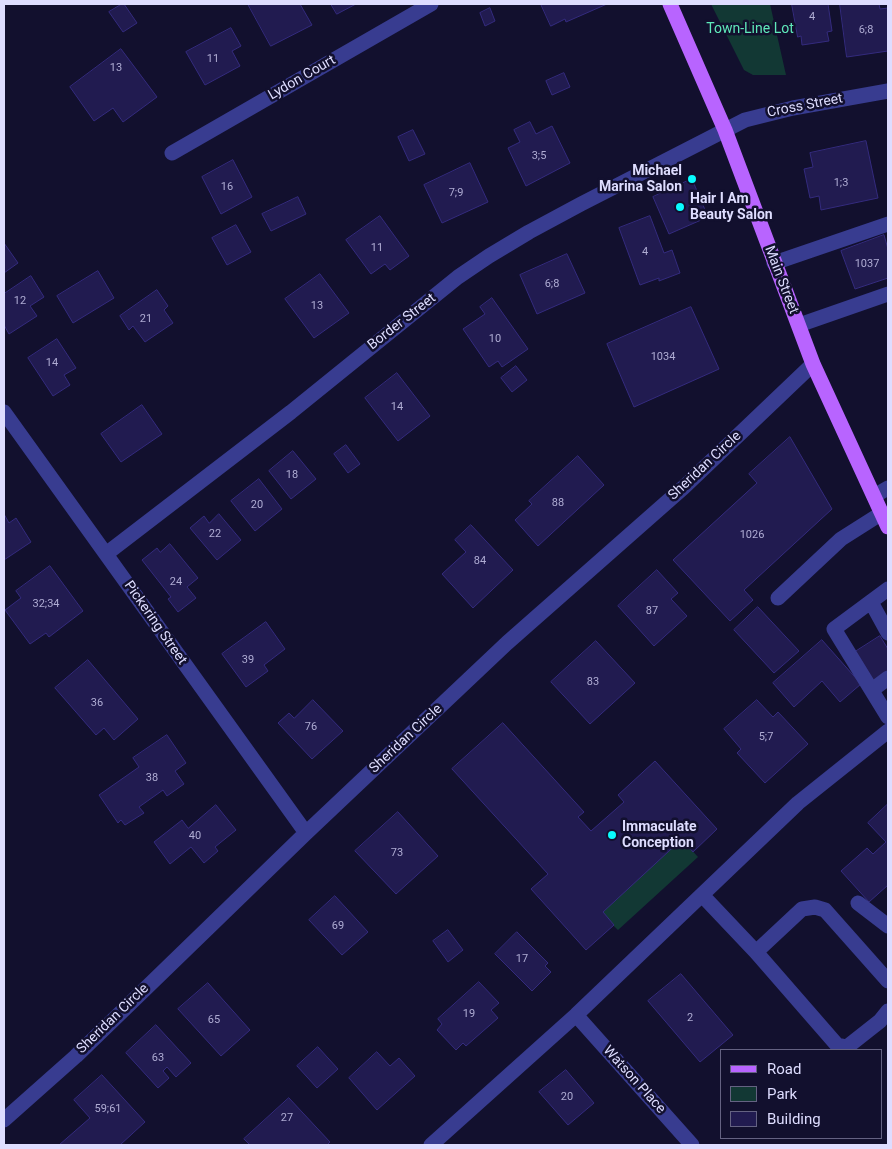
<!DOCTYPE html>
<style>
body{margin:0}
#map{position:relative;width:892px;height:1149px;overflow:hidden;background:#12102e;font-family:Roboto,sans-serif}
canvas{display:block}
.frame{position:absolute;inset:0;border:5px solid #deddff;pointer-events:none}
.legend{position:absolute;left:720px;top:1049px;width:162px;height:90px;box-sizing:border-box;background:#12102e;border:1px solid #646282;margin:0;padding:6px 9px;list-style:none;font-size:15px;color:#deddff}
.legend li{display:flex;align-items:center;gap:10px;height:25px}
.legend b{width:25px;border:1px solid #646282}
</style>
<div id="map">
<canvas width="892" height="1149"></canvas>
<div class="frame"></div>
<ul class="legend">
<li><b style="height:6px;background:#b864ff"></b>Road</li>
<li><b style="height:14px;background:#123834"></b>Park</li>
<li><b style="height:14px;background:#211b50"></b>Building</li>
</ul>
</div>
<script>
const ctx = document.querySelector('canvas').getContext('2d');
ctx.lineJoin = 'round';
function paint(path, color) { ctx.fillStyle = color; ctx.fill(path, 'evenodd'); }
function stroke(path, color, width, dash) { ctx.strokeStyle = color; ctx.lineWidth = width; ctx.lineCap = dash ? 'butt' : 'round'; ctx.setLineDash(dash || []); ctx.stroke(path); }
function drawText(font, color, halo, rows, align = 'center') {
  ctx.font = font + ' Roboto,sans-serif'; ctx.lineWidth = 5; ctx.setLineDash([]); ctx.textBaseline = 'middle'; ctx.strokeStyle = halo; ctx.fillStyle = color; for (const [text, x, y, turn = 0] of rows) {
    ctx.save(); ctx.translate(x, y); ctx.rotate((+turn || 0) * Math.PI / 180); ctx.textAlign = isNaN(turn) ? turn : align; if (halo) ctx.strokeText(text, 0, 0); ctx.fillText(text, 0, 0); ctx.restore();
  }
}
paint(new Path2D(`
 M711,4H770L786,75H753L744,70Z
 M677,834L698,857L618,930L594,907Z`), '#123834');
const building = new Path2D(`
 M122,4H124L137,23L123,32L109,12Z
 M248,4H300L312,25L271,46Z
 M331,4H356L337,14Z
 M541,4H607L566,22L565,19L551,26Z
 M792,4H828L832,31L827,32L829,41L802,45L801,36L798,37Z
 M840,4H879L880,9L888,8V51L847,57Z
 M490,8L495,21L485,26L480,13Z
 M231,28L241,46L232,51L240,66L205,85L186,52Z
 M121,49L157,97L123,122L113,108L94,121L70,87Z
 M564,73L570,87L552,95L546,81Z
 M530,122L536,134L552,126L570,163L526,186L508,148L520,142L514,130Z
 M413,130L425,154L409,161L398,137Z
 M866,141L878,198L821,210L819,196L810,198L804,169L813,167L810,153Z
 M233,160L252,197L221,214L202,177Z
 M470,163L488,202L442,223L424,185Z
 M692,179L708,217L669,234L653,197Z
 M298,197L306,214L271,231L262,214Z
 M380,216L409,256L390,270L385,264L371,274L346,240Z
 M650,216L664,253L672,250L680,273L659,281V278L640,285L619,228Z
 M236,225L251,252L227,265L212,238Z
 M884,235L888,249V278L855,289L841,251Z
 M4,243L18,263L4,273Z
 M567,254L585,293L537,314L520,275Z
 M98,271L114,298L73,323L57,296Z
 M320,274L349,313L314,338L285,299Z
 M31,276L44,297L30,306L37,316L9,334L4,325V294Z
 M157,290L168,306L164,310L173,323L145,342L133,326L129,330L120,316Z
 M492,298L528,349L502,367L498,361L489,367L463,329L485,314L480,307Z
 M691,307L719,369L634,407L607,344Z
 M57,339L76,368L64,375L70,385L53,396L28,358Z
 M516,366L527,380L512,392L501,378Z
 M397,373L430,416L398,441L365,398Z
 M142,405L162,434L121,462L101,434Z
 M790,437L832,509L744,590L753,600L730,621L673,560L757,483L749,474Z
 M346,445L360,464L348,473L334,454Z
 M293,451L316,479L291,499L269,471Z
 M578,456L604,485L538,546L515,520L532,504L529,501Z
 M259,479L282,509L255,531L231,501Z
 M4,514L9,523L16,518L31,542L4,560Z
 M219,514L241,540L217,560L190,528L204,516L209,523Z
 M471,525L513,570L473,608L442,574L466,552L455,540Z
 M170,544L198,578L187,587L196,598L178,612L168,599L171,597L142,560L157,548L160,552Z
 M50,566L83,611L49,637L46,633L30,644L5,610L21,598L16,591Z
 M657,570L678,593L671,599L687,616L654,646L618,606Z
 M758,607L799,651L774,673L734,630Z
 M266,622L285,649L264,665L268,671L246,687L222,654Z
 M880,636L888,649V675L875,684L855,652Z
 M822,640L861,684L840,702L822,681L794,707L773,683Z
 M596,641L635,683L590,724L551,682Z
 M88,660L138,719L114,740L104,728L96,735L55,688Z
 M313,700L343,731L312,759L278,723L289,713L294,718Z
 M757,700L773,717L778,712L808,744L765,783L737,753L741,749L724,729Z
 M503,723L584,812L578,817L591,831L624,802L618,795L655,761L717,829L693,852L682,839L603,912L614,925L586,950L531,889L548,874L452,769Z
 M167,735L186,763L175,771L184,784L167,796L163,790L139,807L144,813L125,825L121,820L118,823L99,795L139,767L133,758Z
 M888,804V885L869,902L841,871L867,848L873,854L886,842L868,823Z
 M216,805L236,830L215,847L218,851L204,863L191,847L170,864L154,842L182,820L188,828Z
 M398,812L438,856L396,894L355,851Z
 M335,896L368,932L342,955L309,920Z
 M448,930L463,950L448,962L433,941Z
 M517,932L548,963L545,966L551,972L532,991L495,954Z
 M681,974L733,1035L700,1062L648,1001Z
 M479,982L499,1003L491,1010L498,1018L466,1046L463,1043L456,1050L437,1030L442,1024L438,1019Z
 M208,983L250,1030L221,1056L178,1009Z
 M156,1025L191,1063L176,1077L167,1067L163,1071L169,1078L158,1088L126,1053Z
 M318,1047L338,1069L317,1088L297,1066Z
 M377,1052L390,1066L399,1058L415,1076L377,1110L349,1078Z
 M566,1070L594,1103L568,1125L539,1092Z
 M102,1075L145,1122L120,1145H59L90,1118L74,1100Z
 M289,1098L330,1142L327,1145H250L244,1139Z`);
paint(building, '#211b50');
stroke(building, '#342b7e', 1);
stroke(new Path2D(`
 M172,153L431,4
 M774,263L888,224
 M799,325L888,294
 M4,412L306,833
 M874,496L888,488
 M106,554L291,412L458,277L489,256L529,232L581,204L745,120L793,108L888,91
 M888,589L834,629L888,717
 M778,598L841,539L882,513
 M871,602L888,633
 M872,690L888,678
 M702,895L756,952L837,1045L847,1047L880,1021L888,1011
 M858,903L888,926
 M756,952L802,909L815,907L825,910L888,981
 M576,1015L692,1145
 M4,1120L76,1056L306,833L507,643L684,487L813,364
 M431,1145L576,1015L798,803L888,731`), '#383c90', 15);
stroke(new Path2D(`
 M670,4L725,130L813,364L888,527`), '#b864ff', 15);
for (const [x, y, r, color] of [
 [692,179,5,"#09fcff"],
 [680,207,5,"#09fcff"],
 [612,835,5,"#09fcff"]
]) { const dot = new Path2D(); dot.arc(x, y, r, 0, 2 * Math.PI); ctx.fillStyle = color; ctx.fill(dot); stroke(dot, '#12102e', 2); }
drawText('11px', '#afacd3', null, [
 ["4",812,17],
 ["6;8",866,30],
 ["11",213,59],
 ["13",116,68],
 ["3;5",539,156],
 ["1;3",841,183],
 ["16",227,187],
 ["7;9",456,193],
 ["11",377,248],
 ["4",645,252],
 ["1037",867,264],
 ["6;8",552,284],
 ["12",20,301],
 ["13",317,306],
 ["21",146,319],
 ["10",495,339],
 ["1034",663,357],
 ["14",52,363],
 ["14",397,407],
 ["18",292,475],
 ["88",558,503],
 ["20",257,505],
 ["22",215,534],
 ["1026",752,535],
 ["84",480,561],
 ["24",176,582],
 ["32;34",46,604],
 ["87",652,611],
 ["39",248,660],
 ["83",593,682],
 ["36",97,703],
 ["76",311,727],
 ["5;7",766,737],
 ["38",152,778],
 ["40",195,836],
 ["73",397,853],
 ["69",338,926],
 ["17",522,959],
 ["19",469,1014],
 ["2",690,1018],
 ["65",214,1020],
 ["63",158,1058],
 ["20",567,1097],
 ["59;61",108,1109],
 ["27",287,1118]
]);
drawText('14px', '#5fe9ba', '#12102e', [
 ["Town-Line Lot",750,29]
]);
drawText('14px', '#deddff', '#12102e', [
 ["Lydon Court",302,78,-30],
 ["Cross Street",805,106,-11],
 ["Main Street",781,280,69],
 ["Border Street",402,322,-38],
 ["Sheridan Circle",705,466,-43],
 ["Pickering Street",155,623,55],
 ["Sheridan Circle",406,739,-43],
 ["Sheridan Circle",113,1019,-44],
 ["Watson Place",634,1080,48]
]);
drawText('bold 14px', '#deddff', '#12102e', [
 ["Michael",682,171,"right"],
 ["Marina Salon",682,187,"right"],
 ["Hair I Am",690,199],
 ["Beauty Salon",690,215],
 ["Immaculate",622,827],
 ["Conception",622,843]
], 'left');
</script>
